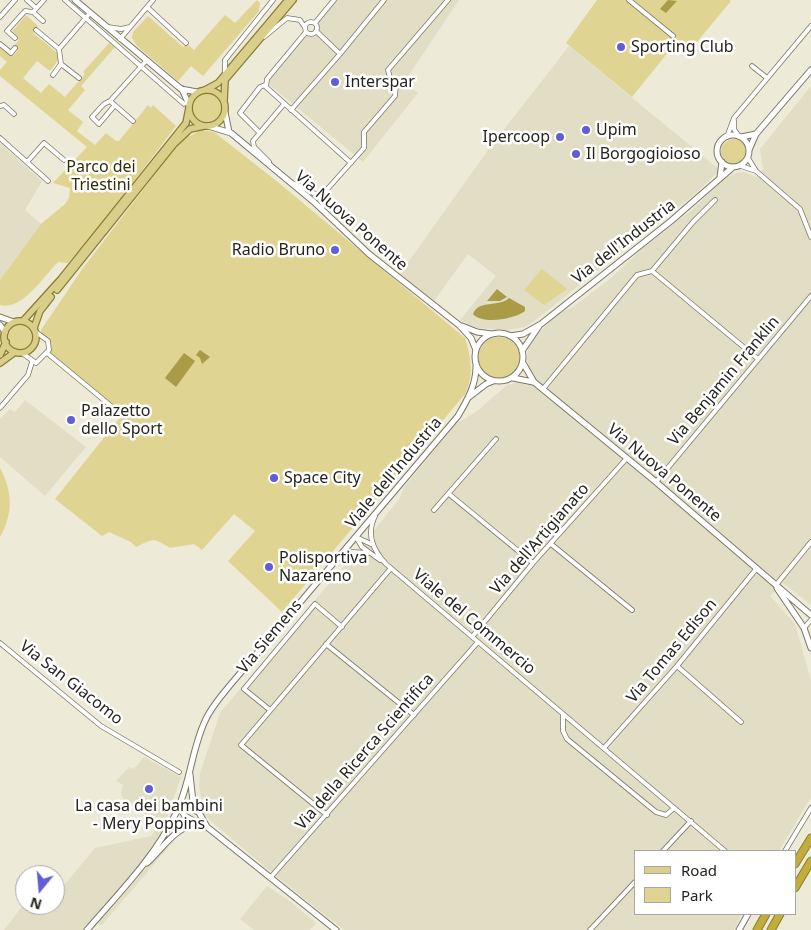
<!DOCTYPE html>
<style>
body{margin:0}
#map{position:relative;width:811px;height:930px;overflow:hidden;background:#edead7;font-family:"Noto Sans",sans-serif}
canvas{display:block}
.legend{position:absolute;left:634px;top:850px;width:162px;height:65px;box-sizing:border-box;background:#fff;border:1px solid #a8a7a5;margin:0;padding:6px 9px;list-style:none;font-size:15px;color:#25241d}
.legend li{display:flex;align-items:center;gap:10px;height:25px}
.legend b{width:25px;border:1px solid #a8a7a5}
.north{position:absolute;left:15px;top:865px;width:50px;height:50px;box-sizing:border-box;background:#fff;border:1px solid #a8a7a5;border-radius:50%;rotate:197deg;font-size:14px;font-weight:700;line-height:20px;text-align:center;color:#25241d}
.north::after{content:'';display:block;margin:auto;width:18px;height:22px;background:#605dd6;clip-path:polygon(50% 0,100% 100%,50% 72%,0 100%)}
</style>
<div id="map">
<canvas width="811" height="930"></canvas>
<ul class="legend">
<li><b style="height:6px;background:#d9ce8a"></b>Road</li>
<li><b style="height:14px;background:#dfd492"></b>Park</li>
</ul>
<div class="north">N</div>
</div>
<script>
const ctx = document.querySelector('canvas').getContext('2d');
ctx.lineJoin = 'round';
function paint(path, color) { ctx.fillStyle = color; ctx.fill(path, 'evenodd'); }
function stroke(path, color, width, dash) { ctx.strokeStyle = color; ctx.lineWidth = width; ctx.lineCap = dash ? 'butt' : 'round'; ctx.setLineDash(dash || []); ctx.stroke(path); }
function drawText(font, color, halo, rows, align = 'center') {
  ctx.font = font + ' "Noto Sans",sans-serif'; ctx.lineWidth = 5; ctx.setLineDash([]); ctx.textBaseline = 'middle'; ctx.strokeStyle = halo; ctx.fillStyle = color; for (const [text, x, y, turn = 0] of rows) {
    ctx.save(); ctx.translate(x, y); ctx.rotate((+turn || 0) * Math.PI / 180); ctx.textAlign = isNaN(turn) ? turn : align; if (halo) ctx.strokeText(text, 0, 0); ctx.fillText(text, 0, 0); ctx.restore();
  }
}
paint(new Path2D(`
 M336,0H459L405,81L418,93L363,162L266,82L305,37H314L317,32L318,21Z
 M569,46L720,170L695,194L534,321L525,327L508,330L476,328L460,320L496,276L468,254L434,301L399,275L488,150Z
 M811,86V605L783,583L770,596L795,624L811,680V797L779,851H635V914H742L734,930H344L277,877L205,816L199,787L200,773L220,713L376,528L400,498L404,487L456,424L477,411L507,385L519,382L527,386L535,376L528,367L527,358L528,347L534,337L559,313L573,307L611,278L643,248L692,210L725,178L735,173L744,172L756,177L763,169L760,149L764,144Z
 M0,143L42,181L25,210L41,224L0,280Z
 M25,400L86,447L45,496L0,457V419L10,409L15,412Z
 M144,757L181,777L166,820L158,823L123,799L121,793L123,785L116,781L129,767L134,769Z
 M158,827L175,840L101,926L96,922L89,930H4L25,903V905H55V879L64,885L95,848L151,836Z
 M267,886L291,902L316,923L310,930H254L240,919Z`), '#e2dec5');
paint(new Path2D(`
 M257,0L260,3L259,11L203,76L191,66L178,81L137,46L132,38L133,32L148,16L183,47L187,44L194,50L225,15L235,23Z
 M597,0H729L731,1L691,49L678,40L632,97L566,43Z
 M26,15L38,26L33,33L61,56L50,71L37,61L23,78L41,93L49,84L65,97L85,74L83,72L110,42L115,47L81,86L85,90L68,110L83,122L77,131L95,145L106,133L116,141H119L148,105L151,108L153,105L176,126L100,226L68,263L58,262C44,276 22,311 0,305V280L41,224L65,204L69,198L70,188L53,183L87,147L0,76V70L7,62L0,56V45L13,56L18,50L14,46L19,40L11,33Z
 M192 107a15 15 0 1 1 30 0a15 15 0 1 1-30 0Z
 M201,130L214,132L279,183L465,338C471,357 474,375 465,394L282,612L228,561L255,531L234,514L202,550L194,544L170,548C152,537 154,539 136,547L131,542L109,532L102,536L55,499L122,415L49,352L51,344L42,337L41,330L83,268L185,135L190,136Z
 M721 152a13 13 0 1 1 26 0a13 13 0 1 1-26 0Z
 M542,269L567,289L544,305L524,290Z
 M7 337a13 13 0 1 1 26 0a13 13 0 1 1-26 0Z
 M478 358a21 21 0 1 1 42 0a21 21 0 1 1-42 0Z
 M0,468C13,492 13,514 0,537Z`), '#dfd492');
paint(new Path2D(`
 M668,0L677,1L666,13L660,9Z
 M497,289L507,297L500,301H487Z
 M509,298L525,307V311C515,319 482,325 473,314C479,299 498,308 509,298Z
 M200,350L210,357L202,364L200,358L196,355Z
 M184,353L195,361L176,387L165,378Z`), '#aa9b47');
const street = new Path2D(`
 M27,0L36,8
 M65,0L184,104
 M629,0L673,36
 M147,7L186,43
 M33,12L44,0
 M0,17L15,0
 M305 28a6 6 0 1 1 12 0a6 6 0 1 1-12 0Z
 M315,23L334,0
 M108,27L121,29L130,27
 M36,30L59,49
 M306,32L267,79L266,87L351,163
 M264,37L287,18L300,20L304,26
 M15,38L7,31L25,11L33,12L43,21
 M120,39L153,0
 M0,44L11,53L15,48
 M340,54L384,0
 M752,66L767,78
 M225,74V60L273,0
 M53,75L61,64
 M79,78L61,64L59,49L90,13
 M110,101L104,104L92,117L99,124L115,105
 M0,106L4,105L14,114
 M291,110L340,54L316,31
 M133,121L110,101L146,61
 M734,121V129L739,137
 M259,132L240,113L260,87L265,85
 M727,137L734,118L811,26
 M0,138L48,181
 M748,158L756,171L800,209L811,237
 M27,162L44,143L64,160
 M269,162L254,147L253,141L284,104
 M741,166L756,171
 M291,183C304,185 310,196 323,194
 M322,210L323,194L364,148V132L395,96L396,84L390,78L388,70L448,0
 M652,271L758,359
 M652,271L693,222L715,200
 M22,353L36,363L49,350L48,341L36,332
 M47,353L122,415
 M543,389L637,275L652,271
 M0,408L28,375L32,362
 M656,482L811,296
 M449,494L533,563
 M434,510L496,439
 M375,516C366,535 373,550 386,564L725,851
 M356,537L362,547L380,560
 M356,537L371,544
 M551,544L632,610
 M339,558L352,552L368,553
 M776,585L811,542
 M804,628L811,620
 M472,637L533,563L627,458
 M0,643L101,726L179,772
 M326,644L414,715
 M677,666L741,722
 M270,710L244,689L315,604L342,627
 M563,714V731L567,739L656,812L666,815L674,808
 M604,748L677,666L757,568
 M327,815L241,745L391,568
 M663,851L691,821
 M785,851L811,808
 M270,878L478,642
 M590,930L635,882`);
const secondary = new Path2D(`
 M75,0L181,89L197,92
 M182,89L189,105
 M225,112L229,132
 M208,126L231,133L314,202L369,254L459,325L471,338L476,350
 M717 151a16 16 0 1 1 32 0a16 16 0 1 1-32 0Z
 M741,137L756,134
 M749,150L756,134L811,70
 M720,177L722,162
 M0,317L14,322
 M0,325L5,332
 M462,326L477,332L492,334
 M475 357a24 24 0 1 1 48 0a24 24 0 1 1-48 0Z
 M510,336L523,334L541,324L671,221L733,167
 M522,351L539,326
 M523,363L534,382L656,482L811,615
 M513,378L533,382
 M469,397L486,384L493,381
 M777,588L804,628L811,648
 M190,774L193,802L207,827L336,930
 M179,807L185,816L199,824
 M179,807H190L196,811
 M147,863C165,847 179,818 207,827
 M87,930C118,894 154,858 175,815C190,786 191,751 205,721C211,707 222,695 231,684L458,416C468,399 477,383 476,363
 M739,930L748,914`);
const primary = new Path2D(`
 M189 108a18 18 0 1 1 36 0a18 18 0 1 1-36 0Z
 M205,90L218,83L288,0
 M224,101L225,80L293,0
 M57,290L174,144L190,129L204,126
 M23,321L61,279L186,123L189,108
 M4 337a16 16 0 1 1 32 0a16 16 0 1 1-32 0Z
 M34,328L40,311L51,297
 M0,355L6,342
 M0,363L15,352`);
const highway = new Path2D(`
 M795,864L811,838
 M795,888L811,861
 M757,930L766,914
 M771,930L780,914`);
stroke(street, '#7b7868', 5.5);
stroke(secondary, '#7b7868', 7);
stroke(primary, '#8a7d31', 8);
stroke(highway, '#8a7d31', 9);
stroke(street, '#fff', 4);
stroke(secondary, '#fff', 5);
stroke(primary, '#d9ce8a', 5.5);
stroke(highway, '#c0ad3c', 7);
for (const [x, y, r, color] of [
 [621,47,5,"#605dd6"],
 [335,82,5,"#605dd6"],
 [586,130,5,"#605dd6"],
 [560,137,5,"#605dd6"],
 [576,154,5,"#605dd6"],
 [335,250,5,"#605dd6"],
 [71,420,5,"#605dd6"],
 [274,478,5,"#605dd6"],
 [269,567,5,"#605dd6"],
 [149,789,5,"#605dd6"]
]) { const dot = new Path2D(); dot.arc(x, y, r, 0, 2 * Math.PI); ctx.fillStyle = color; ctx.fill(dot); stroke(dot, '#fff', 2); }
drawText('16px', '#25241d', '#fff', [
 ["Sporting Club",631,47],
 ["Interspar",345,82],
 ["Upim",596,130],
 ["Ipercoop",550,137,"right"],
 ["Il Borgogioioso",586,154],
 ["Radio Bruno",325,250,"right"],
 ["Palazetto",81,411],
 ["dello Sport",81,429],
 ["Space City",284,478],
 ["Polisportiva",279,558],
 ["Nazareno",279,576],
 ["La casa dei bambini",149,806,"center"],
 ["- Mery Poppins",149,824,"center"]
], 'left');
drawText('16px', '#332d07', '#fff', [
 ["Parco dei",101,167],
 ["Triestini",101,185]
]);
drawText('16px', '#25241d', '#fff', [
 ["Via Nuova Ponente",351,221,41],
 ["Via dell'Industria",624,242,-38],
 ["Via Benjamin Franklin",724,381,-50],
 ["Viale dell'Industria",394,473,-50],
 ["Via Nuova Ponente",664,473,40],
 ["Via dell'Artigianato",540,539,-49],
 ["Viale del Commercio",474,622,40],
 ["Via Siemens",270,637,-50],
 ["Via Tomas Edison",672,651,-50],
 ["Via San Giacomo",71,683,38],
 ["Via della Ricerca Scientifica",365,752,-49]
]);
</script>
